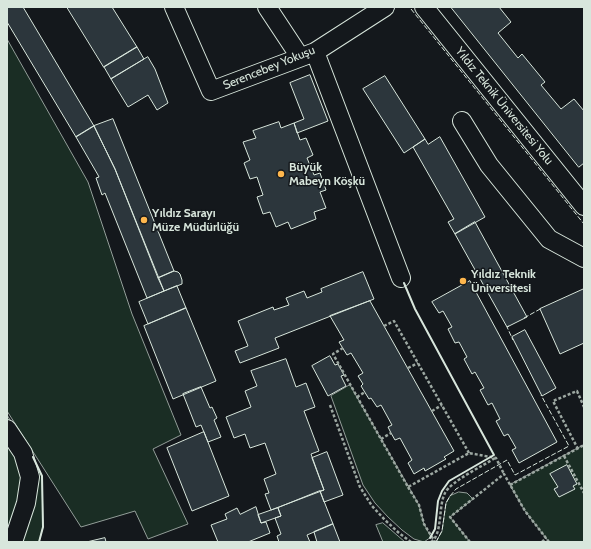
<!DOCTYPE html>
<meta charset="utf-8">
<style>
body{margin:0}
#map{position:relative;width:591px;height:549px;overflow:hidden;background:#14181c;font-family:Cabin,sans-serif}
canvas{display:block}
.frame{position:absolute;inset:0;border:8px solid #d8e6dc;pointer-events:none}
</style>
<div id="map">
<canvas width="591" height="549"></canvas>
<div class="frame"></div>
</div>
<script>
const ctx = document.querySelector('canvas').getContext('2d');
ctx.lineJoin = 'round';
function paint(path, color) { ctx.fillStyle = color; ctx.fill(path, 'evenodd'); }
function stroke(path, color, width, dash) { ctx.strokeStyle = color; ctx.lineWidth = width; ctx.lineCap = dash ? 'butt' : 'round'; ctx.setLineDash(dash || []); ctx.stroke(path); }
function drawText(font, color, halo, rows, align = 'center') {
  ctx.font = font + ' Cabin,sans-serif'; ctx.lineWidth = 3; ctx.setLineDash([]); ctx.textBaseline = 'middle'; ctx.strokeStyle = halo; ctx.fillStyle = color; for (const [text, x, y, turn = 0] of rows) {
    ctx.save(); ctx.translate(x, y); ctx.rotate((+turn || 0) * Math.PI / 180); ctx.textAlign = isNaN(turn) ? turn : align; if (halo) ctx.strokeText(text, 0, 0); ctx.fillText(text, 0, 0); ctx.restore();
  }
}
const green = new Path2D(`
 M7,39L88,182L132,314L181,435L153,449L188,524L148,539L135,511L81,527L7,411Z
 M350,385L419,505L424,524L431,537L424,542L414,539L402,530L388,517L375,503L363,485L331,396Z
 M7,415L29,449L42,476L43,527L39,542H7Z
 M584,445V542H549L525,511L510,485Z
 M459,492L467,493L473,499L450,517L470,542H436L442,531L446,503L450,496Z
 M383,523L405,542H383L376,525Z`);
paint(green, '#1a2d24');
stroke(green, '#939e99', 1);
const building = new Path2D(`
 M7,7H23L94,126L76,137L7,22Z
 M67,7H112L137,47L104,67Z
 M451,7H499L511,22L498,33L518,58L522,54L545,82L541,85L561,109L574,99L584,111V163L579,167Z
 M137,47L144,59L111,79L104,67Z
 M148,57L155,69L168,103L157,110L148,95L128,107L111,79Z
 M310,75L328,121L297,133L294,123L304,119L290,83Z
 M385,76L425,139L404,153L363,89Z
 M113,119L174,271L158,278L115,169L94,126Z
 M279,122L281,128L294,123L300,140L306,138L313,155L307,158L314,175L320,173L326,190L320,192L326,208L314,212L316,219L291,229L288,222L276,227L270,212L263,214L257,197L263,195L257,177L250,179L244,163L250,160L243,142L256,138L253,131Z
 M94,126L115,169L164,291L147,298L105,193L102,195L96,178L99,177L98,175L76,137Z
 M440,137L485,217L455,234L448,222L454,219L413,147L425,139L428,144Z
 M475,222L527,317L507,327L455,234Z
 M174,271L178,272L180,274L182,280V284L164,291L158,278Z
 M363,272L374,299L275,338L279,348L240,363L235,351L248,346L238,321L273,307L274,310L289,305L286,298L304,291L307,298L322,292L321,289Z
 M470,281L557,442L519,463L512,450L516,448L508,434L504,436L496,421L500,419L492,403L488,405L480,390L484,388L475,372L472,374L464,359L467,357L459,342L455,343L448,329L452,327L443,311L439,313L432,302Z
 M177,286L186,308L148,324L139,302Z
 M584,289V343L560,354L540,309Z
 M370,301L454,451L444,457L446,459L425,471L424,468L414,474L408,463L412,460L400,438L395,440L391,433L388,427L392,425L381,405L377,407L371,398L369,399L361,386L363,384L358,376L363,373L351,353L347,355L339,342L344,340L330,316Z
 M186,308L216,381L173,399L144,326Z
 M525,330L556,388L542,396L512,337Z
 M330,356L335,365L338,364L344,375L341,376L346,386L328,396L312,366Z
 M286,359L296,387L306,383L315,407L304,411L319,451L311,454L324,490L271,510L265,494L269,493L264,479L276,474L265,443L250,448L245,434L234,438L226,417L251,407L245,391L257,386L251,371Z
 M201,387L210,408L212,407L217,418L214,420L221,437L208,442L201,425L196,427L183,394Z
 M204,432L229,496L192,511L167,448Z
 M327,452L343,495L324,502L320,491L324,490L312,458Z
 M567,465L577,484L573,486L575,489L559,497L554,489L558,487L550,474Z
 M320,491L333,524L307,535L310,542H279L277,536L281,534L275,518L281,516L278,508Z
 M256,507L261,523L266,522L270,533L248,542H218L211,525L227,519L225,514L237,508L240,514Z
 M278,508L281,516L261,523L258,515Z
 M333,524L340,542H317L314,532Z
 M105,538L106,542H87Z`);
paint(building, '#2c363c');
stroke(building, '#d8e6dc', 1);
const minor = new Path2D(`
 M174,7L211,91L315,52L385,7
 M267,7L300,57
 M424,7L584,206
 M315,52L401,278
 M462,121L489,165L549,239L584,258
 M7,429L23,453L30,477L26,503L13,542`);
stroke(minor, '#d8e6dc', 20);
stroke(new Path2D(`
 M384,326L394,321L469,453
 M343,348L333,354L408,487L469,453L496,458L504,474
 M408,368L418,363
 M357,397L365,392
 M330,405L360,487L372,506L385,520L399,533L411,542
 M432,411L442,405
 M381,439L391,433
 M578,449L553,401L577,391L584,407
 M564,456L584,493
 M510,485L584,445
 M408,487L419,505L424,524L435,542
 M431,542C443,534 438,506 445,493C451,481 483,466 495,458
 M470,542L450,517L504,474L525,511L549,542
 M542,542L546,538`), '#9da8a2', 2.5, [3, 2]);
stroke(minor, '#14181c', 18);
stroke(new Path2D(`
 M411,9L584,224
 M524,318L542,308
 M509,326L507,327L513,340
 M436,542L442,531L446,503L450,496L456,489L507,460L515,475L569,446L541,395`), '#d8e6dc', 1, [5, 2]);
stroke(new Path2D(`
 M404,283L415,309L494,455L449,481L442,491L438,501L435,529L430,538
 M33,457L42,476L43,527L39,542`), '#d8e6dc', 2);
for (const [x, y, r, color] of [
 [281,174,4,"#ffb74d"],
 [144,220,4,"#ffb74d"],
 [463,281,4,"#ffb74d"]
]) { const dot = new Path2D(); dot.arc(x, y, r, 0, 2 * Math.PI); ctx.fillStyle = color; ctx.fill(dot); stroke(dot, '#14181c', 1.5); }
drawText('12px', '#d8e6dc', '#14181c', [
 ["Serencebey Yokuşu",269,68,-22],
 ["Yıldız Teknik Üniversitesi Yolu",504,106,51]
]);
drawText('bold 12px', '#d8e6dc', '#14181c', [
 ["Büyük",289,167],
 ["Mabeyn Köşkü",289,181],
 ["Yıldız Sarayı",152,213],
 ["Müze Müdürlüğü",152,227],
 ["Yıldız Teknik",471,274],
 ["Üniversitesi",471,288]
], 'left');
</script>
